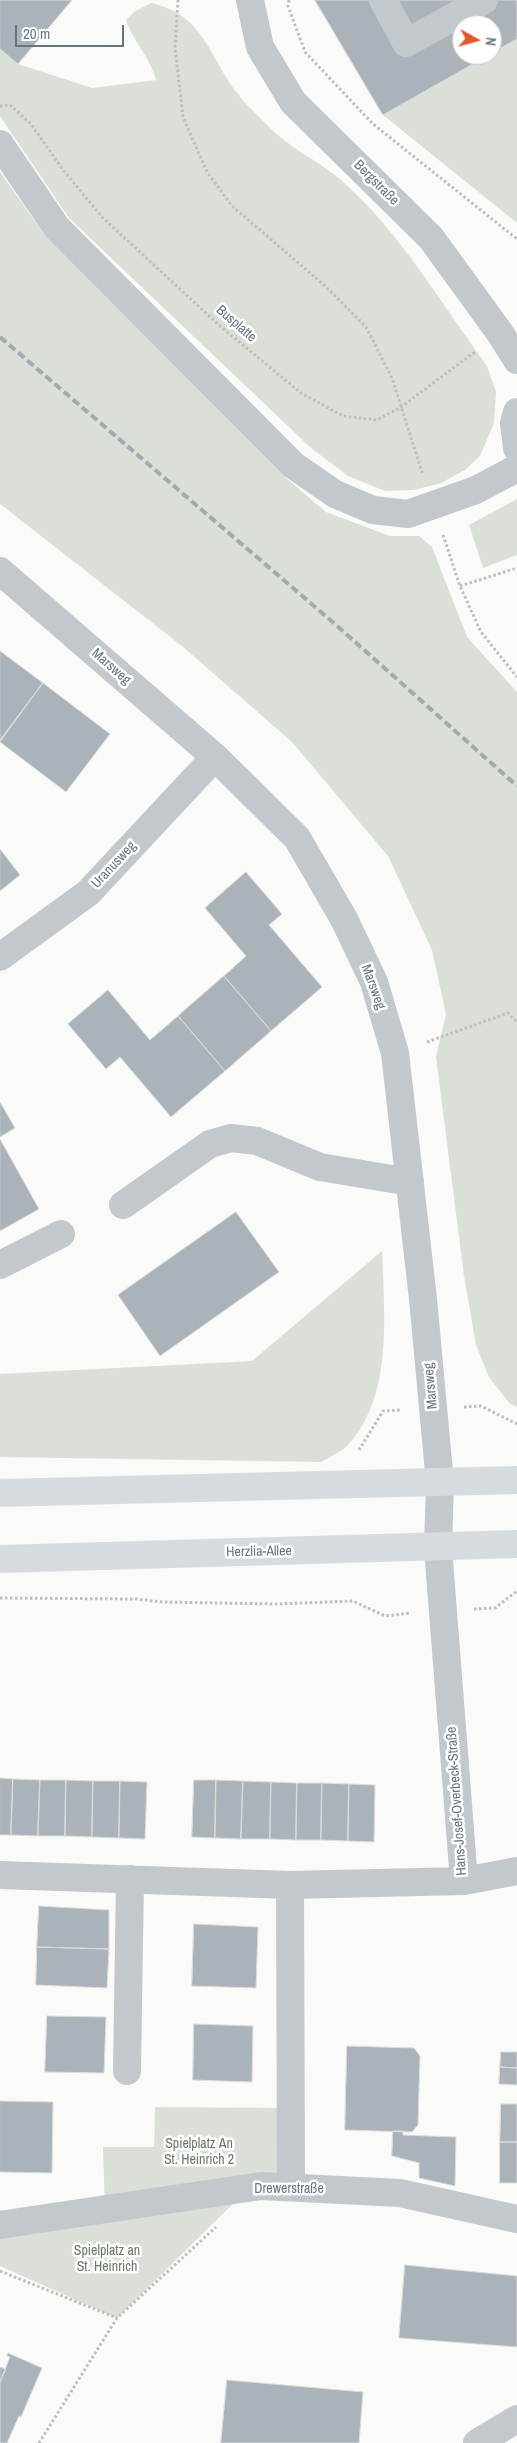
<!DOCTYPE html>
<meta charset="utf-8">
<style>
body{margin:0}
#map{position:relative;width:517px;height:2443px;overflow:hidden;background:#fafaf8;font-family:"Archivo Narrow",sans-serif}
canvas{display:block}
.north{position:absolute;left:452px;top:15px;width:50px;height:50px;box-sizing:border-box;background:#fff;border:1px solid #c1c8cd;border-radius:50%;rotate:97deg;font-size:14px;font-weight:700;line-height:20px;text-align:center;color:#657683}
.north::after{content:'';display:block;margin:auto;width:18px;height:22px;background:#e4572e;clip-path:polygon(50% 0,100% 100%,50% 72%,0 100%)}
.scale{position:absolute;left:15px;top:25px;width:109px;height:22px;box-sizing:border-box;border:2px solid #657683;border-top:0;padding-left:6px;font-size:15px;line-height:18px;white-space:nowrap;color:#657683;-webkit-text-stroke:4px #fff;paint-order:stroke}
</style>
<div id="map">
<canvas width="517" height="2443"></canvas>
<div class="north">N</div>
<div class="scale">20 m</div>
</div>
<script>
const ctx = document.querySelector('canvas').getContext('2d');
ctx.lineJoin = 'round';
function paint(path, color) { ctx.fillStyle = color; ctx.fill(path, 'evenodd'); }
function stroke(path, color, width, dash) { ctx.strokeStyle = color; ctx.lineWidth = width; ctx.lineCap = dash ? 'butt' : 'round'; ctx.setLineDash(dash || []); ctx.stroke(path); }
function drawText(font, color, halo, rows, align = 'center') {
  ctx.font = font + ' "Archivo Narrow",sans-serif'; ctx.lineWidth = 5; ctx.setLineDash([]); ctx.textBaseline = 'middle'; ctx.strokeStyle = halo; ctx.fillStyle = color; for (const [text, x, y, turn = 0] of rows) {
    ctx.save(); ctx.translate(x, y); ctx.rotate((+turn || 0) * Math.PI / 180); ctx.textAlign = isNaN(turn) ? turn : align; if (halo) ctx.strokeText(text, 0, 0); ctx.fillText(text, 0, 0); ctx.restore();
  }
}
paint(new Path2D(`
 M151,3C203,14 209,56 237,93C246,105 258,115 268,126C289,148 319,161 341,180C400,232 441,303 487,366L496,392L494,423L480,456L465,470L441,483L414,490L385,491L348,476L311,448L69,218L0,116V49L18,64L92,88L156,80C150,56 133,42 126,20L134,12Z
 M517,39V223L383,115Z
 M0,172L47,238L285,477L326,512L390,536H419L432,547L467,637L517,692V1407L510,1404L489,1377L476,1345L464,1276L436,1057L446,1014L432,950L388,856L292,742L182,646L0,504Z
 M517,499V555L483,568L469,525Z
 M382,1251C384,1313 394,1397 347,1446C340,1453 329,1457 321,1462L0,1457V1374L252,1361Z
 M155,2107L282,2108L281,2187L245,2192L117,2318L0,2266V2225L105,2210L103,2147H154Z`), '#dadfd7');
const building = new Path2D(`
 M0,0H72L18,64L0,49Z
 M315,0H517V39L492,53V25H462V55H489L383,115Z
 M0,651L43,683L0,740Z
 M43,683L110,734L66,792L0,742Z
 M0,849L20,875L0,891Z
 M246,872L282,914L269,925L322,987L271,1031L224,976L246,956L205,908Z
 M224,976L271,1031L225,1071L178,1016Z
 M108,990L150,1040L178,1016L225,1071L171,1117L120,1057L106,1069L68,1024Z
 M0,1102L15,1128L0,1137Z
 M0,1139L39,1209L0,1231Z
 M236,1212L279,1272L160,1356L118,1295Z
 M0,1778L13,1779L11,1835H0Z
 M13,1779L40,1780L38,1836L11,1835Z
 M40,1780H66L65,1836H38Z
 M66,1780L93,1781L92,1837L65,1836Z
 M194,1780H216L215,1838L192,1837Z
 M216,1780L243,1781L241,1839L215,1838Z
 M93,1781H120L119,1838L92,1837Z
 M120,1781L147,1782L145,1839L119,1838Z
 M243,1781L271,1782L270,1839H241Z
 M271,1782L297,1783L296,1840L270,1839Z
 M297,1783H322L321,1840H296Z
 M322,1783L349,1784L348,1841L321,1840Z
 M349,1784L375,1785L374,1842L348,1841Z
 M39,1906L109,1910V1949L37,1947Z
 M194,1924L258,1927L256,1988L192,1986Z
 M37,1947L109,1949L107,1988L36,1985Z
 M47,2016L106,2017L104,2073L45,2072Z
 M194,2024L253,2026L252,2082L193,2080Z
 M347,2046L414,2048L420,2056L418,2125L412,2132L345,2130Z
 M501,2052H517V2068L500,2067Z
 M500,2067L517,2068V2085L499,2084Z
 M0,2101L53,2102L52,2173L0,2172Z
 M501,2104H517V2142H500Z
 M393,2131H403V2135L456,2137L455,2186L419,2178V2163L392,2156Z
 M500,2142H517V2183H500Z
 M405,2265L517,2276V2347L399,2338Z
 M8,2353L42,2368L21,2417L19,2416L7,2443H0V2382L10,2357L7,2356Z
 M0,2367L6,2369L0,2382Z
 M227,2380L363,2392L359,2443H221Z`);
paint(building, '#aab3b9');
stroke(building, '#dcdcda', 1);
stroke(new Path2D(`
 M178,0L175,48L183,117L207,172L232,206L324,285L366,327L392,378L423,475
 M289,0L288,6L305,52L373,124L517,239
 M0,106L10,105L30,123L64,171L103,218L220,326L301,393L343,416L377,420L401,407L475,352
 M443,535L460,586L481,632L517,677
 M460,586L517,568
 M427,1042L508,1013L517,1022
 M464,1407L481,1406L517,1424
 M359,1450L383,1411L401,1410
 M0,1598L136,1599L162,1602L277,1604L353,1601L385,1616L411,1613
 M474,1609L495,1608L517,1591
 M0,2271L117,2318
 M39,2443L117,2318L216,2227`), '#bbbfc2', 3, [2.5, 2.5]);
stroke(new Path2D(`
 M250,0L260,47L293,102L431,238L500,333L517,360
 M383,0L406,43L484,0
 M0,144L57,228L293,465L335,494L373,510L408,514L476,490L517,468
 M517,412L514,423L517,448
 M0,571L215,757L297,838L344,919L374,982L395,1053L423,1299L440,1483L438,1548L464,1881
 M0,957L88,893L215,757
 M123,1205L210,1144L231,1138L257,1141L320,1167L410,1182
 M0,1265L61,1234
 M0,1875L290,1885L464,1881L517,1871
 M290,1885L291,2187
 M127,2071L130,1879
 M0,2225L261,2186L400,2193L517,2219
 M477,2443L517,2419`), '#c3c8cc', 28);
stroke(new Path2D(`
 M0,1493L517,1480
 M0,1559L517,1544`), '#d6dbdf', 28);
stroke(new Path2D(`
 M0,337L335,624L517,786`), '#a2aab0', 4, [8, 4]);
drawText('14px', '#657683', '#fff', [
 ["Bergstraße",376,183,45],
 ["Busplatte",236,324,41],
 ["Marsweg",111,667,41],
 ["Uranusweg",114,865,-47],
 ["Marsweg",373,987,70],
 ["Marsweg",431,1386,-95],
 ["Herzlia-Allee",259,1552,-1],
 ["Hans-Josef-Overbeck-Straße",457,1801,-94],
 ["Drewerstraße",289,2189]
]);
drawText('14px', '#687a64', '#fff', [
 ["Spielplatz An",199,2144],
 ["St. Heinrich 2",199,2160],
 ["Spielplatz an",107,2251],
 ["St. Heinrich",107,2267]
]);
</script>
